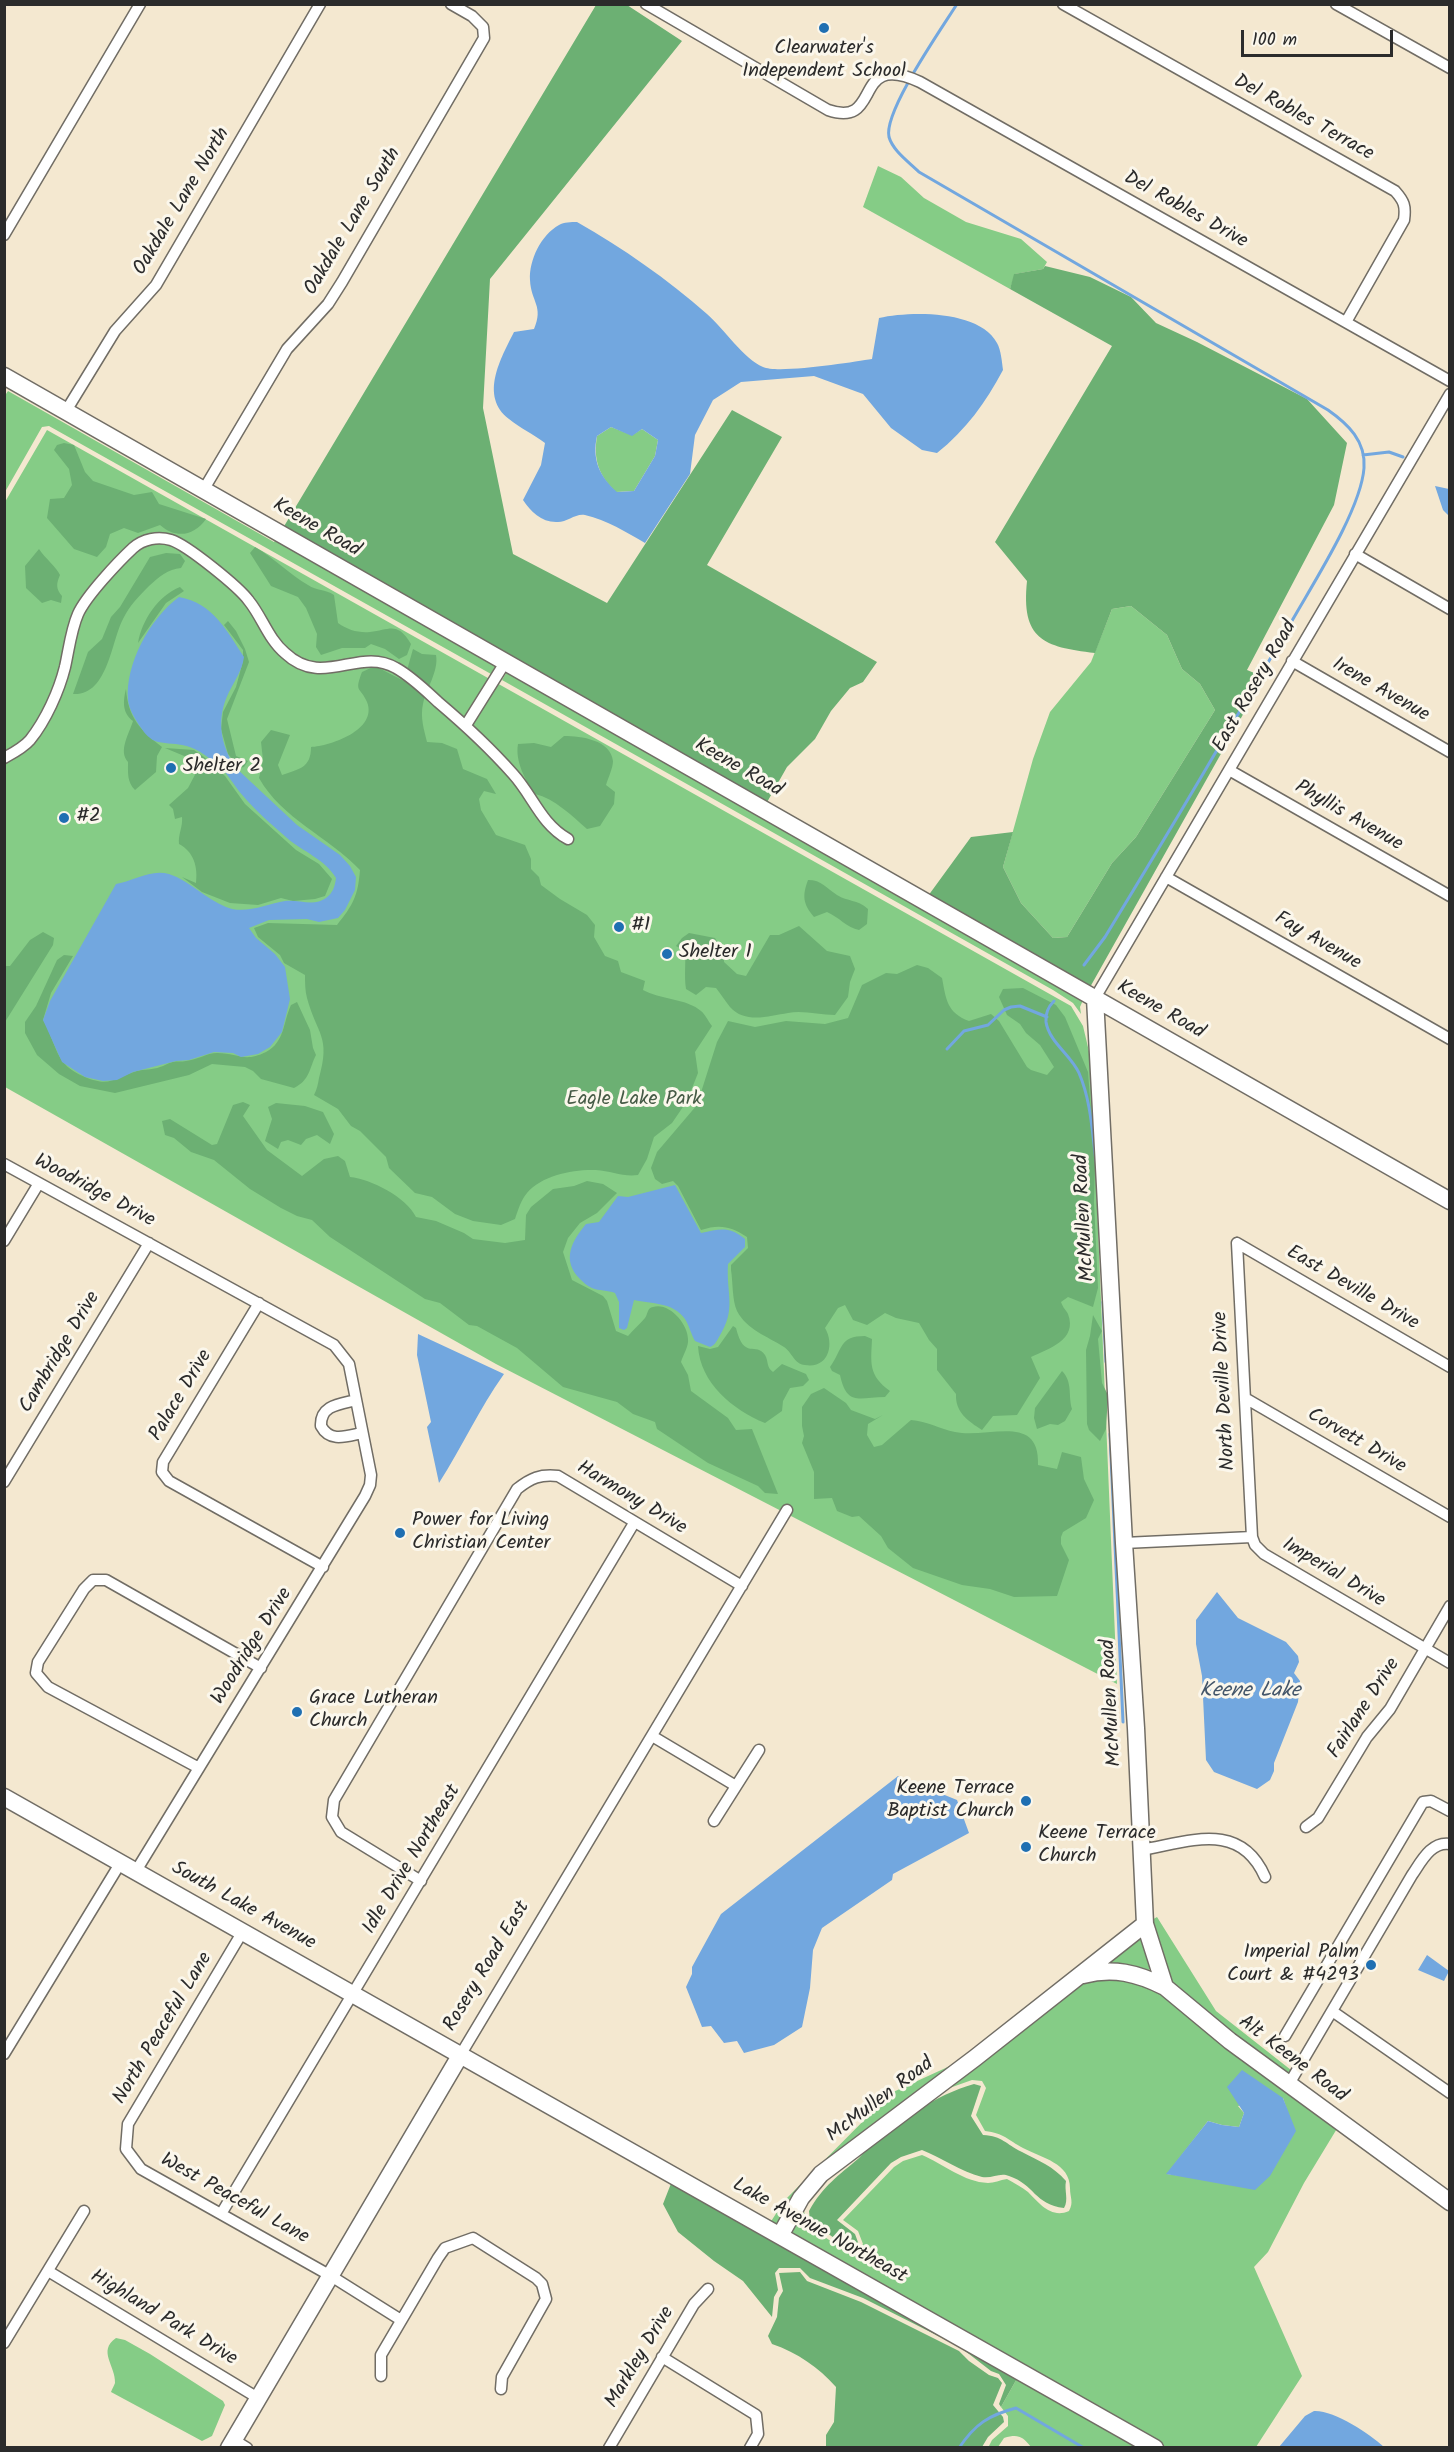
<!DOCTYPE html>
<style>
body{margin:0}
#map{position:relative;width:1454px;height:2452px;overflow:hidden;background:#f4e8d0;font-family:Kalam,sans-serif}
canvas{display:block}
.frame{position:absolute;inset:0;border:6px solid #2b2b2b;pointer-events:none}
.scale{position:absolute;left:1241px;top:30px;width:152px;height:27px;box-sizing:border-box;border:3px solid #2b2b2b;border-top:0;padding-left:8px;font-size:18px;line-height:21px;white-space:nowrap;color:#2b2b2b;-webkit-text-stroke:4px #fbf7ec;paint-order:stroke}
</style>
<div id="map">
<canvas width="1454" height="2452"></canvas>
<div class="frame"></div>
<div class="scale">100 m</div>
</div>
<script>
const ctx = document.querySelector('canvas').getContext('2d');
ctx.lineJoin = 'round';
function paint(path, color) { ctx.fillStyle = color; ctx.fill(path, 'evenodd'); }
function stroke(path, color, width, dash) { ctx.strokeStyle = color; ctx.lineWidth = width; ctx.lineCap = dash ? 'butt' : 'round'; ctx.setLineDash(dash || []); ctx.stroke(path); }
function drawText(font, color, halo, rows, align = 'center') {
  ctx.font = font + ' Kalam,sans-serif'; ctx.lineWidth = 6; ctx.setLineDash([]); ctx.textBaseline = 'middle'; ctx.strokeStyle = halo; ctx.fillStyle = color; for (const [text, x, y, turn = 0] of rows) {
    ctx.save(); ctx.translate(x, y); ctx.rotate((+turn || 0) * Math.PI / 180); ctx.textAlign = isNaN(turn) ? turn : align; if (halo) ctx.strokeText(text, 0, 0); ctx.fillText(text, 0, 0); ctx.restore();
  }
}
paint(new Path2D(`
 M878,166L901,177L924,198L966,222L1021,239L1047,262L1043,269L1015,274L1010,289L863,207Z
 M8,391L274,542L278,537L498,662L491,674L49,426L42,427L5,492L4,397Z
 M611,427L632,435L642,429L658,440L655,456L634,491L616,492C599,476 593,460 597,436Z
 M47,430L1071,1006L1083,1026L1091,1060L1117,1684L496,1364L5,1087V502Z
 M1131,606L1167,635L1182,669L1200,684L1215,710L1136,837L1112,863L1067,937L1053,938L1021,903L1003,867L1033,759L1050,712L1091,662L1112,609Z
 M509,668L1084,998L1080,1007L1081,1014L1073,1003L1053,990L502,680Z
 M1157,1917L1216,2011L1291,2070L1287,2076L1172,1986L1150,1921Z
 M1140,1934L1151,1967L1149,1970L1102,1964Z
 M1102,1976L1147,1984L1338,2127L1304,2183L1268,2252L1254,2267L1302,2376L1256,2447H1166L788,2233L810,2198L804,2211L807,2225L841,2248L859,2250L863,2244L858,2231L843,2220L894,2167L903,2161L922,2155C943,2164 964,2182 988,2183C994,2183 1000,2180 1007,2179C1014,2183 1022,2187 1028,2192C1039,2203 1051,2219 1069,2211C1074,2202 1070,2198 1070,2188C1070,2163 1042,2158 1023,2148C1008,2140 1004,2133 985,2131L976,2115L986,2088L982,2081L972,2080L941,2091L1082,1980ZM1283,2098L1288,2113L1189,2177L1167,2174L1208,2121L1222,2125L1239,2127L1244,2113L1238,2106Z
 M963,2060L905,2102L778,2227L770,2223L784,2201L891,2093Z
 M116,2338L125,2340L150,2354L223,2401L225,2405L212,2436L202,2441L111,2392C112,2389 114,2386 115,2383C116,2366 97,2351 116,2338Z
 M1019,2375L1145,2447H1031C1022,2436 1018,2434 1004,2438L998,2447L988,2448L992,2440L1008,2426V2416L1001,2407Z`), '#85cc86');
paint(new Path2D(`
 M596,5H627L682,41L490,279L483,408L513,554L607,603L732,410L782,437L707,565L877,662L863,682L850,688L831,711L815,739L787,767L766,804L283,528Z
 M1045,266L1090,277L1131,297L1156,323L1197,342L1307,399L1347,443L1334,505L1247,670L1264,677L1089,989L928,896L971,837L1013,832L1003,867L1021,903L1053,938L1067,937L1112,863L1136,837L1215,710L1200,684L1182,669L1167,635L1131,606L1112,609L1095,653C1043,647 1021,639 1027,581L995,542L1112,346L1010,289L1014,274L1043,269Z
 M64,443L74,445L85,472L93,481L134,495L152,492L159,504L206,519C194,536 176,539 160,525L138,533L124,528L110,534L106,547L97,557L74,549L47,518L50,499L64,498L72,485L69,469L54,450L57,445Z
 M255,547C274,558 289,574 308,585C317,591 325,589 334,595L338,623C348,630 358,633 370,632C390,630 397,621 411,644L407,655L399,659L385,649L371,644L365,648H342L321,655L316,647L317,634L306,608L298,597L271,586L250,553Z
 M39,549C45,558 57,568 60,575C56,584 56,589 62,596L61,603L51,600L42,603L26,588L25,566Z
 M166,553L180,554L185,561L181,568C168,569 159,577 149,586C139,596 130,605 123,619C111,642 108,696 73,694L88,652L102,639L111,617L120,607L150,557Z
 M180,587L184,591L166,603L138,643C142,620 158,596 180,587Z
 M228,621L236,631L245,649L249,662L227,719L236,756L248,761L244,767L240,768L228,754L221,729L223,712L236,687L243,661V650L224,625Z
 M413,649L422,654L436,655C439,671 426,689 423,704C420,717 424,730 427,742L442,743L457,749L463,769L487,779L496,794L484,791L479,799L481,810L496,835L525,845L531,859V869L539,877L541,885L560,899L587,915L595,925L594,937L605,956L618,961L621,972L645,981L643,990C659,999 688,999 701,1011C705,1014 708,1021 712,1026L695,1052L698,1073L687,1101L672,1123L654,1137L647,1159L638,1175C623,1177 611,1171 596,1170C574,1169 542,1175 527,1193C521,1200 518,1210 515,1219L501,1225L473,1221L455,1214L432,1197L415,1193L389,1168L386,1157L360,1131L351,1126L338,1109L314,1095C317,1089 318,1084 319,1078C331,1036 317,1035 307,998C305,991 305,982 305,975L284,963L280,955L258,937L254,928L268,923L337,925C353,905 358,896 360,870C329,837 282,819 259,778L263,760L261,742L271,730L290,735L278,765L282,775C299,769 311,768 311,747C330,746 378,730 367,702C360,686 354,693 362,672L375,666L404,681Z
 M126,689C128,717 140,730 162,747L157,756L156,772L135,790C127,782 128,773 128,762C118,751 129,734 133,721C122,713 123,701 126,689Z
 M564,736C581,736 611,740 613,761C613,768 608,778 606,785L615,792L614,804L600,826L587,829C571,815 555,799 535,794C525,780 515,761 518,744L534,743L551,747Z
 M165,748L194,750L204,757L225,776L245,804L296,850L319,864L332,879L325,896L315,899L293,901L281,898L258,905L230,903L202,892L182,877L196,883C198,867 194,852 179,844C178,834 183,827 182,817L175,819L173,809L169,805L188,788L198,769L189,758Z
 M808,880C822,880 826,888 837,895C848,902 857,899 868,909L867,924L859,930C847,928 839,917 827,912L814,917C803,904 802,896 808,880Z
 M799,926L827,951L850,956L855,969L850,982L848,997L835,1015C819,1015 803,1010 788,1013C769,1016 745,1024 730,1007C725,1001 721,994 716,988L706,987L696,995L686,989C684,975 686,964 685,951L676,946L682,938L689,933L715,938L724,954V962L737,974L746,976L770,935H779Z
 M43,932L54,938L53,945L5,1022V966H10L30,940Z
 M64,955L73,956L51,993L43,1020C58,1045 53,1064 85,1077C111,1088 115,1077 137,1071C144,1069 153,1070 160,1067C164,1066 168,1063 173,1062C177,1061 182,1062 186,1061C197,1060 207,1053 217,1053C238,1053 244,1063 266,1052C285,1042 283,1022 291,1005L297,1002L310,1030L313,1048L316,1055C309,1069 310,1080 294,1088L261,1079L253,1071L245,1067L212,1064L189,1075L115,1093L80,1086L59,1074L37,1055L25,1033V1022L36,1006L57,960Z
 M917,965L928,968L942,978C946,999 947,1013 969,1021L991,1014L999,1021L1027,1067L1031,1070L1047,1075L1054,1067L1040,1045L1026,1033L1020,1024L1007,1015L999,997L1003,989L1023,988L1056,1005L1065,1017L1088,1072L1095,1163L1094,1202L1098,1288L1093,1307L1068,1297L1061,1302C1063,1308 1066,1310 1068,1314C1078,1340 1048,1349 1031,1357L1040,1378L1017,1415L993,1416L982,1430C968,1421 955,1412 956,1394L937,1370V1349L929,1340L919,1323L896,1318L885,1313L867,1325L853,1320L845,1305L838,1308L825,1328C835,1345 828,1369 805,1365C794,1364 792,1352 784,1347C767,1336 747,1330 737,1311C732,1300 733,1282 731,1270V1265L748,1248L747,1237C731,1226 719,1224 701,1230L678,1186L673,1181L662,1184L655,1179L651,1168L657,1152L697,1105L717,1042L728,1021L755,1027L786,1021L825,1024L848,1018L862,985L886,973L897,974Z
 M243,1102L250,1105L243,1116L267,1150L302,1176L324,1159L338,1156L345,1161L350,1177C371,1179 406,1197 416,1217L436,1221L464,1233L473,1239L505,1243L525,1240L526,1215L531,1207L553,1189L574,1186L587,1181L603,1184L617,1193L597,1213L580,1223L568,1238L563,1252L572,1280L603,1296L607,1301L616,1331L628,1336C633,1330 640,1324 645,1318C648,1314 647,1308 653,1307C669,1302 688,1324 688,1339C689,1346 683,1355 681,1362L688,1375L691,1391L728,1418L736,1430L752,1429L778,1494L765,1493L758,1486L708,1463L657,1429L655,1422L633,1414L617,1402L563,1387L517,1348L477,1326L469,1325L440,1303L425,1299L330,1237L312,1220L297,1216L281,1208L250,1189L214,1160L191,1152L174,1138L165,1135L162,1121L170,1119L212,1145L217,1144L233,1105Z
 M276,1103L305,1106L323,1112L334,1134L330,1144L317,1135L306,1139L301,1145L288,1140L281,1142L278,1149L265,1141L272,1119L268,1107Z
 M1093,1315L1102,1331L1098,1339L1102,1383L1108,1395L1106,1429L1100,1441L1089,1430L1087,1424L1086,1350L1090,1336Z
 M733,1326L736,1328C744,1361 756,1341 765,1355C769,1362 766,1367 773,1372L782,1364L806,1374L809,1380L803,1386L790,1388L783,1401L782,1411L765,1423C733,1410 700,1383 698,1346L710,1349L718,1347Z
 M865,1336L872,1339C871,1363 868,1375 890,1391L885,1397C859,1397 847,1407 840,1375L832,1371L830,1367C843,1349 839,1336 865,1336Z
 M1062,1371C1073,1382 1068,1396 1072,1409L1065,1421L1058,1425L1050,1424L1037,1429L1034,1418L1035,1408Z
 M824,1388L846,1403L851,1410L875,1419L883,1415L868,1424L867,1435L874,1447L882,1445L911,1420C927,1421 940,1429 955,1432C988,1439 1040,1412 1038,1465L1057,1469L1062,1452L1081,1457L1084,1479L1094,1500L1086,1518L1063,1532L1061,1537V1544L1069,1560L1057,1596L1014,1597L990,1589L962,1585L913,1568L888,1548L881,1536L859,1516L852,1517L837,1511L832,1498L814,1499V1472L802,1443L804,1436L802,1426V1407L811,1394Z
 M974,2084L981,2086L971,2116L983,2135C1003,2136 1005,2144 1022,2152C1039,2161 1053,2166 1066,2181C1064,2190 1069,2200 1064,2208C1035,2205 1034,2184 1009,2176C1000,2172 992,2179 982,2177C960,2171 942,2158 922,2150L901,2157L891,2163L837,2220L855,2234L859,2245H844L810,2221L809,2211C823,2186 838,2176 859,2158C862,2155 865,2151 868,2148C899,2121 935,2095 974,2084Z
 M672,2181L1019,2375L1001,2407L999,2404L1006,2385L999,2374L991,2371L960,2347L863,2298L810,2278L800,2268H779L775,2273L778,2290L774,2297L772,2317L743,2281L714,2261L678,2232L663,2204Z
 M800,2272L807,2281L861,2302L959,2351L969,2361L989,2375L998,2378L1002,2383L993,2405L1003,2417L1004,2422L988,2437L982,2447H826V2435L834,2422L836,2387C818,2367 798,2353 772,2344L768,2336L777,2317L779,2298L783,2291L779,2273Z`), '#6cb073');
paint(new Path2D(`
 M577,222C623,248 667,279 707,314C724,329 744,359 763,367C778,374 853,362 872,359L879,318C911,311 979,310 997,343C1001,350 1002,362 1003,370C986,402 966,430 937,453L922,450L891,428L863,394L814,376L741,382L713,400L695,435L690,474L645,543C626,532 607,520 585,515C576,513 567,522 558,522C542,523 531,512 523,500L541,465L545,443C533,434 520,428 509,419C479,396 501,358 514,332L534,329C544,306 531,302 530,280C529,260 541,235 559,225C564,222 571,222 577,222ZM611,427L632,436L642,429L658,440L655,456L634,491L617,492C599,476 592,459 597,436Z
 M1435,486L1449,489V516L1443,510Z
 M179,597C213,603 227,631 244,657C242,671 235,680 229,692C216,718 220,745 236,768L297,825L340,855L350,866L356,877L355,890L345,910L338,918L319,922L307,919L269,920L249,928L256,938L275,954L285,967L290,999L282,1032L270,1047L258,1054L241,1057L233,1053L214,1052L189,1060L176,1061L133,1072L117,1080L103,1081L85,1077L62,1062L43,1020L50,1001L116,884C134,881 150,869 169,874C190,881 206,899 226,907C244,915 267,904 285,901C298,899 314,907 326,898C333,893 335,886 336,878C326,860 302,851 287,838C272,825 256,811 244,797C233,785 227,771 214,762C204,754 195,747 182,745C174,743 163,744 155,741C148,738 143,731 139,725C134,717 129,709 128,700C125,664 150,618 179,597Z
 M675,1185L701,1233C720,1229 729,1226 745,1239V1247L728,1264C726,1295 737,1308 719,1337C716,1342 715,1345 710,1347L695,1341C691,1334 689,1325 685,1319C673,1302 652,1304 634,1300L627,1328L624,1330L619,1328V1302L615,1293C608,1290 599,1291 592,1288C587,1286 584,1283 580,1279C561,1260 572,1241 586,1224L599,1222L618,1196L628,1197Z
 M418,1334L504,1374C479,1409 462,1447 439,1483L427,1427L431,1422L417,1355Z
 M1217,1592L1238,1618L1286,1642L1298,1656L1299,1662L1294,1673L1300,1681L1298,1702L1274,1763V1771L1270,1780L1257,1789L1214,1772L1206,1760L1202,1676L1196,1644V1620Z
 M898,1776L957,1800L969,1833L893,1874L892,1880L822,1928L813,1950L810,1988L802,2027L774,2045L744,2053L737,2041L724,2043L711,2026L702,2027L686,1987L692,1974V1967L721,1914Z
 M1427,1955L1449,1971L1444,1981L1418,1970Z
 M1242,2070L1283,2098L1296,2131L1270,2176L1255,2190L1166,2174L1208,2121L1222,2125L1239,2127L1244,2113L1227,2087Z
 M1314,2411C1334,2410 1370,2434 1384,2447H1279L1305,2416Z`), '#72a7df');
stroke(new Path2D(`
 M957,4C942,28 883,112 889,137C893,151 909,162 919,172L1328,410C1348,424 1366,441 1364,468C1361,509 1314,582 1293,619C1232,726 1169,832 1105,937L1084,965
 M1363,455L1389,452L1403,457
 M1054,1001C1048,1007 1045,1013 1046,1022C1049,1042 1071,1055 1079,1073C1091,1101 1092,1131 1096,1161
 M947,1049L964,1031L988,1025L1004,1010L1011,1007L1020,1006L1047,1017
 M1103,1302L1106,1362
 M1110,1434L1123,1722
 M959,2448C975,2424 989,2415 1016,2408L1084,2448`), '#72a7df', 3);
const street = new Path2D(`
 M646,4L828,110C884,129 850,50 920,82L1450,381
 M1063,4L1395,191C1404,201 1406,206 1404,220L1346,322
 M1336,4L1450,68
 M4,235L140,4
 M66,411L115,331L156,285L320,4
 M204,489L287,349L328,304L342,282L484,38L483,27L472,16L451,4
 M1355,554L1450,609
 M1292,661L1450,752
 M466,725L506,661
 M4,758C13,753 23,748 30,740C46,720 59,691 65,667C69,649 71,630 78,614C86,596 118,562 133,548C143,539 158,536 171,540C187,545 239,587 249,601C262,617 269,640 285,653C323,689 359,646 396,668C412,677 425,690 438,702C464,724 490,748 513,774C533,796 541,824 568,839
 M1229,770L1450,896
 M1166,877L1450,1039
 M1095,998L1450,394
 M4,1164L334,1345L349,1364L371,1475L370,1485L365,1496L136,1871
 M4,1241L39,1183
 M1237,1243L1252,1537
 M1237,1243L1450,1367
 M259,1303L163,1462L162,1472L169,1481L323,1567
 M1245,1398L1450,1517
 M356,1400C340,1404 320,1405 321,1426C330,1443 347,1436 362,1433
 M4,1482L149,1243
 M1124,1543L1252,1537L1255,1545L1264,1554L1450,1663
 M652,1736L736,1786
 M199,1768L48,1687L36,1673L38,1662L84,1589L93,1580H106L261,1668
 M714,1821L759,1750
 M1306,1827L1318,1818L1367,1737L1390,1709L1450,1606
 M1141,1850C1189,1842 1240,1820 1265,1877
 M421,1881L341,1832L332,1817L334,1800L517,1489C531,1478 540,1474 558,1476L742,1586
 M243,1931L128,2124L126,2149L141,2169L331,2276L401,2320
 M1332,2011L1450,2093
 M1285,2036L1423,1802L1431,1801L1450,1811
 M4,2054L121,1862
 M461,2054L787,1510
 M1289,2084L1412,1875C1421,1862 1431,1841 1450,1844
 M221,2214L634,1523
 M48,2271L258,2398
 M4,2343L84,2211
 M662,2357L756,2415L758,2434L750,2448
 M381,2376V2355L438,2258L445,2248L473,2238L536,2278L542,2284L546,2299L502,2377L501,2389
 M234,2440L247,2448
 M609,2448L694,2304L708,2289`);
const secondary = new Path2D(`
 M4,376L1450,1201
 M1095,998L1124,1543L1136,1728L1145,1924L1165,1987L1230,2041L1450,2202
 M4,1797L1155,2448
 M1083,1975C1113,1967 1137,1973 1165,1987
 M781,2234L801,2198L821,2174L975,2058L1145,1924
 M229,2448L461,2054`);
stroke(street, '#716d65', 13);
stroke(secondary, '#716d65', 19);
stroke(street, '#fff', 10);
stroke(secondary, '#fff', 16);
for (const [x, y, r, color] of [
 [824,28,6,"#1f6fb2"],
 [171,768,6,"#1f6fb2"],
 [64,818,6,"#1f6fb2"],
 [619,927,6,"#1f6fb2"],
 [667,954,6,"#1f6fb2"],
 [400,1533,6,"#1f6fb2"],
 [297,1712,6,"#1f6fb2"],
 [1026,1801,6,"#1f6fb2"],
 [1026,1847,6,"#1f6fb2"],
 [1371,1965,6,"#1f6fb2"]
]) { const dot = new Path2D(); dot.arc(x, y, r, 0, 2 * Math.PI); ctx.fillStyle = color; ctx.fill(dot); stroke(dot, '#fbf7ec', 2); }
drawText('20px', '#2b2b2b', '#fbf7ec', [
 ["Clearwater's",824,50,"center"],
 ["Independent School",824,73,"center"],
 ["Shelter 2",183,768],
 ["#2",76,818],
 ["#1",631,927],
 ["Shelter 1",679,954],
 ["Power for Living",412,1522],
 ["Christian Center",412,1545],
 ["Grace Lutheran",309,1700],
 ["Church",309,1723],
 ["Keene Terrace",1014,1790,"right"],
 ["Baptist Church",1014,1813,"right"],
 ["Keene Terrace",1038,1835],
 ["Church",1038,1858],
 ["Imperial Palm",1359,1954,"right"],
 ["Court & #4293",1359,1977,"right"]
], 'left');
drawText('20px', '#2b2b2b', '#fbf7ec', [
 ["Del Robles Terrace",1303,119,29],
 ["Oakdale Lane North",183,202,-59],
 ["Del Robles Drive",1185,211,29],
 ["Oakdale Lane South",354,222,-59],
 ["Keene Road",316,529,30],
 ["East Rosery Road",1256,687,-60],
 ["Irene Avenue",1380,691,30],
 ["Keene Road",738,769,30],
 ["Phyllis Avenue",1348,817,30],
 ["Fay Avenue",1317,942,30],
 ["Keene Road",1160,1011,30],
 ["Woodridge Drive",94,1192,28],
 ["McMullen Road",1086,1218,-93],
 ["East Deville Drive",1352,1289,30],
 ["Cambridge Drive",61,1353,-59],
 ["North Deville Drive",1226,1391,-93],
 ["Palace Drive",182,1396,-59],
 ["Corvett Drive",1356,1442,30],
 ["Harmony Drive",631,1499,31],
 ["Imperial Drive",1333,1574,31],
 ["Woodridge Drive",253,1647,-58],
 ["McMullen Road",1113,1703,-93],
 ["Fairlane Drive",1365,1709,-57],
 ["Idle Drive Northeast",413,1860,-59],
 ["South Lake Avenue",243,1907,29],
 ["Rosery Road East",488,1967,-59],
 ["North Peaceful Lane",164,2029,-59],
 ["Alt Keene Road",1292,2060,37],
 ["McMullen Road",881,2101,-37],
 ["West Peaceful Lane",234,2200,29],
 ["Lake Avenue Northeast",819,2232,29],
 ["Highland Park Drive",163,2319,31],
 ["Markley Drive",641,2358,-59]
]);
drawText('20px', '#465b46', '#fbf7ec', [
 ["Eagle Lake Park",634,1101]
]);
drawText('italic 21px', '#44566a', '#fbf7ec', [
 ["Keene Lake",1250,1692]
]);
</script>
